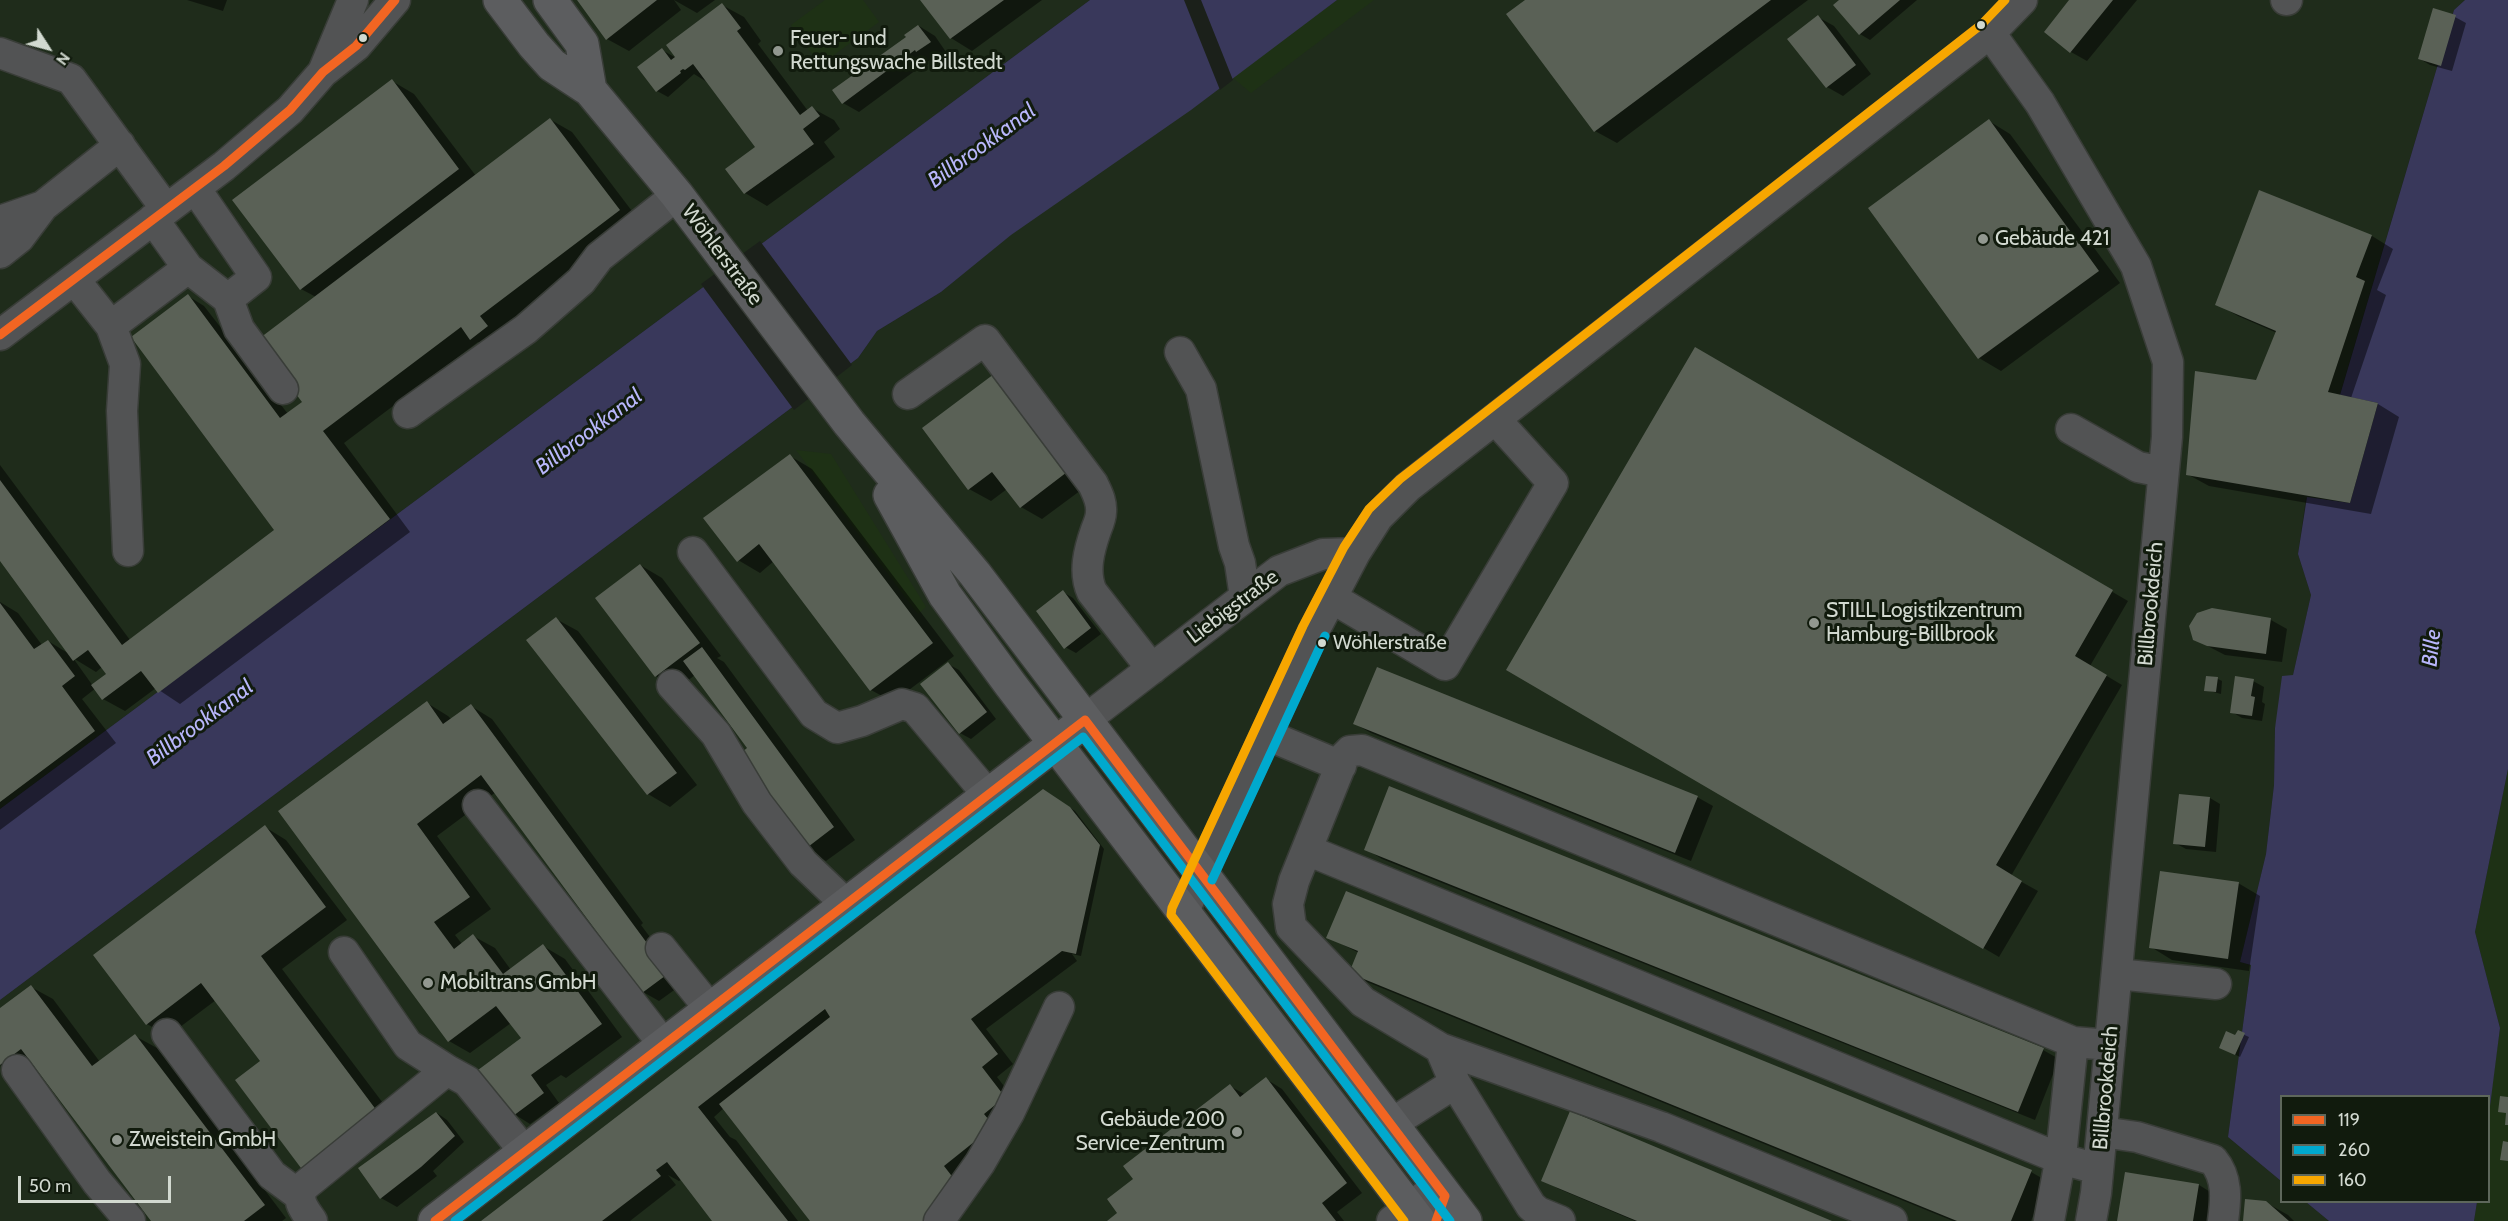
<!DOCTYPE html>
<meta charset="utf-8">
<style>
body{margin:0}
#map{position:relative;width:2508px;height:1221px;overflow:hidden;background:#1b201a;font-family:Cabin,sans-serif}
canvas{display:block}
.legend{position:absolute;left:2280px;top:1095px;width:210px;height:108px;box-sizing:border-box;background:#111b0d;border:2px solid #5e675b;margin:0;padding:8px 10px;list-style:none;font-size:18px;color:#d2d9d0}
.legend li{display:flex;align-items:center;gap:12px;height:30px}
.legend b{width:30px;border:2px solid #5e675b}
.north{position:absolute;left:18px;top:18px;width:60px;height:60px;-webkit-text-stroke:4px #111b0d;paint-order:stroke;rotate:126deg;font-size:16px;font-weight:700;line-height:24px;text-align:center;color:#d2d9d0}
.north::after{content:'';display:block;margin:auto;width:21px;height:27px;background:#d2d9d0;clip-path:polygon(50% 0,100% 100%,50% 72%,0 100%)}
.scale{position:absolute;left:18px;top:1176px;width:153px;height:27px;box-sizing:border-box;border:3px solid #d2d9d0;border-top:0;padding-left:8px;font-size:18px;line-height:21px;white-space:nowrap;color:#d2d9d0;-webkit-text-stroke:4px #111b0d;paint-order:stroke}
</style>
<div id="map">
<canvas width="2508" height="1221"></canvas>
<ul class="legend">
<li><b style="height:8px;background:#f26522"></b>119</li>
<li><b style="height:8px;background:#00a9ce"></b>260</li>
<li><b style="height:8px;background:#f7a600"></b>160</li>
</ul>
<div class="north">N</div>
<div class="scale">50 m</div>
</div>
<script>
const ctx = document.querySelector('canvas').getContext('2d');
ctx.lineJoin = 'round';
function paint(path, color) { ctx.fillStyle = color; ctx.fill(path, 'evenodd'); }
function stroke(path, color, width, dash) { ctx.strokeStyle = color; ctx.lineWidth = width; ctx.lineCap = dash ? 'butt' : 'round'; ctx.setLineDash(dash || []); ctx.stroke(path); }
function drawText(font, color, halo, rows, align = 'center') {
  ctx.font = font + ' Cabin,sans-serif'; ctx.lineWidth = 6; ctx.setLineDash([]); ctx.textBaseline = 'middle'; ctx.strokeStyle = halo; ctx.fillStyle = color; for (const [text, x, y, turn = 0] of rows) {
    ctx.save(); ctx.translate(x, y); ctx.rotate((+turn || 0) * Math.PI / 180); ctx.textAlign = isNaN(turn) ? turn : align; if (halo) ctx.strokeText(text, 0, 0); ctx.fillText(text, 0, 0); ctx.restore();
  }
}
paint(new Path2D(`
 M0,0H1090L0,809Z
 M1337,0H2465L2454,10L2340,394L2378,403L2350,503L2306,498L2298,554L2311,595L2293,675L2275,728L2274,785L2266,854L2240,962L2251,965L2228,1137L2281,1181L2282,1202H2306L2329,1221H0V1000L858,358L877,331L941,292L1010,235Z`), '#1f2c1b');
paint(new Path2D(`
 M825,0H863L879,22L820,65L791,25Z
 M1337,0H1374L1251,93L1232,77Z
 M796,450L831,454L926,607L918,614Z
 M2508,769V1221H2474L2477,1202H2488V1114L2500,1028L2475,932Z
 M1258,969L1397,1150L1387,1159L1249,980Z`), '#1e3115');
paint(new Path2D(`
 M1090,0H1337L1191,110L1011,235L941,292L877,331L858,358L0,1000V809Z
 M2465,0H2508V769L2475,932L2500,1028L2489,1114L2488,1096H2282L2281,1181L2228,1137L2251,965L2240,962L2266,854L2274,785L2275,728L2282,676L2293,675L2311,595L2298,554L2307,497L2350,503L2378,403L2340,395L2454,10Z
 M2306,1202H2477L2474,1221H2329Z`), '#39385b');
paint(new Path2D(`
 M1184,0H1201L1233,80L1220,90Z
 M760,241L852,365L794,410L701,284Z`), '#1b201a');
paint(new Path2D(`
 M187,0H227L223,11Z
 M579,0H674L681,10L629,51L607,39Z
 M674,0H715L697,13Z
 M922,0H1042L972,51L951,38Z
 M1528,0H1808L1617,143L1595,131Z
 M1841,0H1917L1870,40L1860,34Z
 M2071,0H2137L2087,61L2071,52L2046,31Z
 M722,5L744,17L761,41L758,44L808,111L812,108L834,120L840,129L824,142L835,157L767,206L745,193L757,147L707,82L694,74L668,97L657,91L662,50L678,59Z
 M1818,17L1834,26L1871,74L1843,96L1827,87Z
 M2455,17L2466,23L2452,71L2430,65L2420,59Z
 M919,26L935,36L946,52L933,61L931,59L859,112L843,103Z
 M392,81L414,94L476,176L551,120L572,132L641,223L501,329L493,351L478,342L344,443L410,532L180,704L156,688L125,711L103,699L96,688L82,699L116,743L0,830V602L18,613L42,645L48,641L71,655L0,559V465L130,640L276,530L188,296L204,306L288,414L304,402L316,297L301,289ZM73,658L96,672L102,667L108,675L93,686Z
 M1989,121L2010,134L2120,283L2001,371L1979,358L1870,209Z
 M2259,191L2372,236L2393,249L2377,290L2386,295L2351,398L2378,404L2399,417L2371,514L2209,486L2187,474L2257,381L2277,333L2238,316L2217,304Z
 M1696,349L2128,601L2090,666L2122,685L2011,876L2038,891L1999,957L1508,670Z
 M1020,385L1092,482L1042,519L1021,507L1007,489L991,501L969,489Z
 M790,456L812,469L954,656L893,702L871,690L774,561L760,573L738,560Z
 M640,565L662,578L721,656L717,658L724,662L855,840L826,861L805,849L749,749L695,675L678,688L656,676Z
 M1063,592L1073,598L1101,634L1076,653L1065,647Z
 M2212,609L2271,620L2287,629L2282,662L2225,655L2194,639Z
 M556,619L578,631L697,785L670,807L648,794L528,640Z
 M948,664L959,670L996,719L971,739L960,733Z
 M2218,679L2222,681L2221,694L2206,690Z
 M2253,681L2264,687L2262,702L2265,704L2262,721L2242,718L2232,712Z
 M427,703L448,716L452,720L471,706L492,719L643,923L641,925L684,983L659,1001L643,992L496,792L437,836L491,909L455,935L462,944L473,936L495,948L511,970L543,946L565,959L622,1037L566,1078L561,1075L546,1085L559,1103L530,1124L514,1114L527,1043L511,1023L470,1053L449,1041L280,811Z
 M1355,724L1697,797L1713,806L1691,861L1371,733Z
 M1044,791L1075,811L1104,849L1081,956L1072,954L1077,961L986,1029L1013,1064L997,1077L1020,1107L959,1175L812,1221L724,1108L714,1117L730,1137L736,1140L798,1221H714L682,1179L679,1181L668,1175L676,1185L630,1221H484Z
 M2210,798L2220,804L2216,852L2186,849L2175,843Z
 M265,827L286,840L347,920L282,969L401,1127L327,1183L262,1061L216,1000L168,1036L147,1024Z
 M1366,849L2043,1050L2059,1059L2035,1120L1382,859Z
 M2238,883L2260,896L2249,971L2172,960L2151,947Z
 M1328,937L2031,1172L2047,1181L2031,1221H1953L1367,982L1351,973L1359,953Z
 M31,987L53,999L100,1062L135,1036L157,1048L286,1218L282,1221H153L36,1066L21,1078L0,1065V1010Z
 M2238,1032L2249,1037L2240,1057L2226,1050Z
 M1266,1079L1282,1089L1362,1193L1337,1212L1344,1221H1109L1119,1213L1135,1180L1230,1086L1246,1095Z
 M437,1113L447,1120L464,1142L433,1171L437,1176L397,1207L381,1198Z
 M1543,1180L1829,1221H1635L1559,1189Z
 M2199,1185L2220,1198L2217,1221H2118Z
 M2265,1202L2288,1215L2294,1221H2244Z`), '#0007');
paint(new Path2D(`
 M577,0H657L606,40Z
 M920,0H1004L950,39Z
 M1525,0H1771L1594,132L1506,14Z
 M1839,0H1900L1859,35L1833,5Z
 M2069,0H2113L2070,53L2044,32Z
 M722,3L741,28L737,31L800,115L812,106L820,116L803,129L814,144L744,194L725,169L755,147L693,64L685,70L683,69L680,71L681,73L656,92L637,67L662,48L671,60L675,57L666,45Z
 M2433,8L2456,15L2441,66L2418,59Z
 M1818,15L1856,65L1826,88L1787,39Z
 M918,25L931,42L916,52L915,50L842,104L832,90L906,37L904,35Z
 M392,79L459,169L300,290L232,200Z
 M550,118L620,210L480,316L488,326L470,340L461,327L323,431L390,519L158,693L141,671L102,700L91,685L106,674L88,650L73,661L0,561V480L122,645L274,530L131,337L188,294L280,418L302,402L256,341Z
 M1989,119L2099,271L1978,359L1868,208Z
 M2259,190L2372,235L2356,277L2365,281L2328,392L2378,403L2350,503L2186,475L2195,371L2256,380L2276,331L2215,305Z
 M1695,347L2113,590L2075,656L2107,675L1996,865L2022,881L1983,949L1506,670Z
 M998,371L1071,469L1020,508L992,472L968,490L922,428Z
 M790,454L933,643L870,691L759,544L737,562L703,518Z
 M640,564L700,643L655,677L595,598Z
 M1063,590L1091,628L1064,649L1036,611Z
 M0,603L34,649L48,640L75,676L62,686L95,731L0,802Z
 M2212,608L2271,618L2266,654L2207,646L2193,640L2189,626L2197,613Z
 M556,617L677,773L647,795L526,640Z
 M702,647L834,827L804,850L736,757L747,748L683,661Z
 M948,662L987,712L959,734L920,684Z
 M1377,667L1698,796L1675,853L1353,724Z
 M2206,676L2218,677L2216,692L2204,691Z
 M2235,676L2254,679L2251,696L2255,697L2252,716L2230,713Z
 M427,701L443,724L471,704L669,973L642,993L481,775L417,824L470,897L434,922L454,949L473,934L503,974L543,944L602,1024L531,1075L544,1093L513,1116L474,1073L521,1038L496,1006L448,1042L278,811Z
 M1389,786L2044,1048L2018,1112L1364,850Z
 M1043,789L1070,807L1100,845L1076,954L1062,951L971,1019L998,1054L982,1067L1005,1097L984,1114L994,1126L944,1166L958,1184L929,1221H810L719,1104L830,1017L825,1009L698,1107L788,1221H712L667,1162L656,1170L661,1176L602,1221H481Z
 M2179,794L2210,797L2205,847L2173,844Z
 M265,825L326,907L261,956L380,1115L304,1172L235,1080L260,1061L201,983L146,1025L93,955Z
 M2160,871L2239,882L2228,959L2149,948Z
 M1346,891L2032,1170L2011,1221H1957L1349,973L1358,951L1326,938Z
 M31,985L92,1066L135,1034L265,1205L244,1221H151L21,1049L0,1065V1008Z
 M2238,1030L2245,1033L2235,1055L2219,1048L2226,1031L2235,1035Z
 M1266,1077L1347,1183L1322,1203L1336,1221H1107L1117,1213L1107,1199L1133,1179L1123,1166L1230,1084L1240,1097Z
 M2500,1096L2508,1097V1125H2505L2506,1113L2498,1112Z
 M1570,1111L1832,1221H1637L1541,1181Z
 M436,1112L455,1136L421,1167L380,1199L358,1168Z
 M2503,1141L2508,1142V1161L2500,1160Z
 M2125,1172L2199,1184L2193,1221H2117Z
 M2245,1199L2266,1201L2289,1221H2243Z`), '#5a6156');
const minor = new Path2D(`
 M2286,0H2287
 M1990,33L2040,103L2136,266L2168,362L2167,437L2096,1193L2091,1221
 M0,53L71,79L166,209
 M323,72L353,0
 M0,221L43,206
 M0,253L19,238L43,206L120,145
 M188,268L228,299L256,277L195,188
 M74,279L111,326L188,268L153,219
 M228,299L239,329L283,389
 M111,326L125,364L122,411L128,551
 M0,335L224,166L290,110L323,72L356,46L395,0
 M1180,352L1201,389L1234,546L1240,563L1245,597
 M908,394L985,340L1093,484C1097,493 1102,501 1101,512C1101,518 1098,525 1096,530C1089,550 1083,572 1092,592L1152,669
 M408,413L526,329L581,281L599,257L677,195
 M2071,429L2138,467L2163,472
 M693,552L814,714L837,728L862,721L902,704L915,708L988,795
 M1332,598L1445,665L1553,483L1495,419
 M672,685L716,734L757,803L803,863L846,904
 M1085,720L1279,571L1323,554L1355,553
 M1267,735L1341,766
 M478,805L664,1045
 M1307,850L2061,1159L2098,1169
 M1183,913L1314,631L1355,553L1378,517L1408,487L1990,33L2022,0
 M661,948L710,1009
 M344,952L408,1045L447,1070
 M2117,974L2216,984
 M167,1034L272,1175L299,1195
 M1440,1048L1661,1127L1892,1221
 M17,1070L97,1182L130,1221
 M1391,1124L1455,1083
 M2102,1132L2137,1137L2213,1160C2228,1178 2226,1199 2223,1221
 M312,1221C304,1209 296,1201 303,1187L447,1070L467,1081L525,1152
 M939,1221L980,1163L1009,1113L1059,1007
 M1392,1221L1425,1196H1445L1436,1221
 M1560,1221L1538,1212L1531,1206L1455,1083L1440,1048L1363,1002L1291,927L1288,904L1294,881L1344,757L1350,751L1362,750L2073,1042L2110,1045
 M2049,1221L2061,1156L2073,1042`);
const major = new Path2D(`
 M500,0L534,45L552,65L590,90L677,195L849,423L975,574L1465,1221
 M550,0L582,44L590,90
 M890,495L945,595L1010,684L1419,1221
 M435,1221L1073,730`);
stroke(minor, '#393d38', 33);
stroke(major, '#393d38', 36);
stroke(minor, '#525354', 30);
stroke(major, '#5c5d5f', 33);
stroke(new Path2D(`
 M0,335L224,166L290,110L323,72L356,46L395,0
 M435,1221L1085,720L1445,1196L1436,1221`), '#f26522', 9);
stroke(new Path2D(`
 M1212,880L1325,636
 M455,1221L1083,737L1450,1221`), '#00a9ce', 9);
stroke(new Path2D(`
 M1404,1221L1171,915L1172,908L1303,626L1344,547L1369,509L1400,479L1982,24L2005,0`), '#f7a600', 9);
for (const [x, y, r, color] of [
 [1981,25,5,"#d2d9d0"],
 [363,38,5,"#d2d9d0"],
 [778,51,6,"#929890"],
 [1983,239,6,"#929890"],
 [1814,623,6,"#929890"],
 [1322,643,5,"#d2d9d0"],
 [428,983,6,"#929890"],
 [1237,1132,6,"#929890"],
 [117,1140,6,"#929890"]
]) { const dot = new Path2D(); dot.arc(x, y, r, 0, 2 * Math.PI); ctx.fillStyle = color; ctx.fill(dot); stroke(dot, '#111b0d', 2); }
drawText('20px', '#d2d9d0', '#111b0d', [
 ["Wöhlerstraße",1333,643]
], 'left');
drawText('21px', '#d2d9d0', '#111b0d', [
 ["Feuer- und",790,39],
 ["Rettungswache Billstedt",790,63],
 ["Gebäude 421",1995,239],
 ["STILL Logistikzentrum",1826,611],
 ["Hamburg-Billbrook",1826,635],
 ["Mobiltrans GmbH",440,983],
 ["Gebäude 200",1225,1120,"right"],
 ["Service-Zentrum",1225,1144,"right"],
 ["Zweistein GmbH",129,1140]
], 'left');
drawText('21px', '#d2d9d0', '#111b0d', [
 ["Wöhlerstraße",722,255,53],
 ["Billbrookdeich",2151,604,-85],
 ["Liebigstraße",1233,607,-37],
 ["Billbrookdeich",2106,1088,-85]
]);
drawText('italic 22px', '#b8b6fb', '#111b0d', [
 ["Billbrookkanal",982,146,-36],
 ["Billbrookkanal",589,432,-37],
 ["Bille",2432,648,-84],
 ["Billbrookkanal",200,723,-37]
]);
</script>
